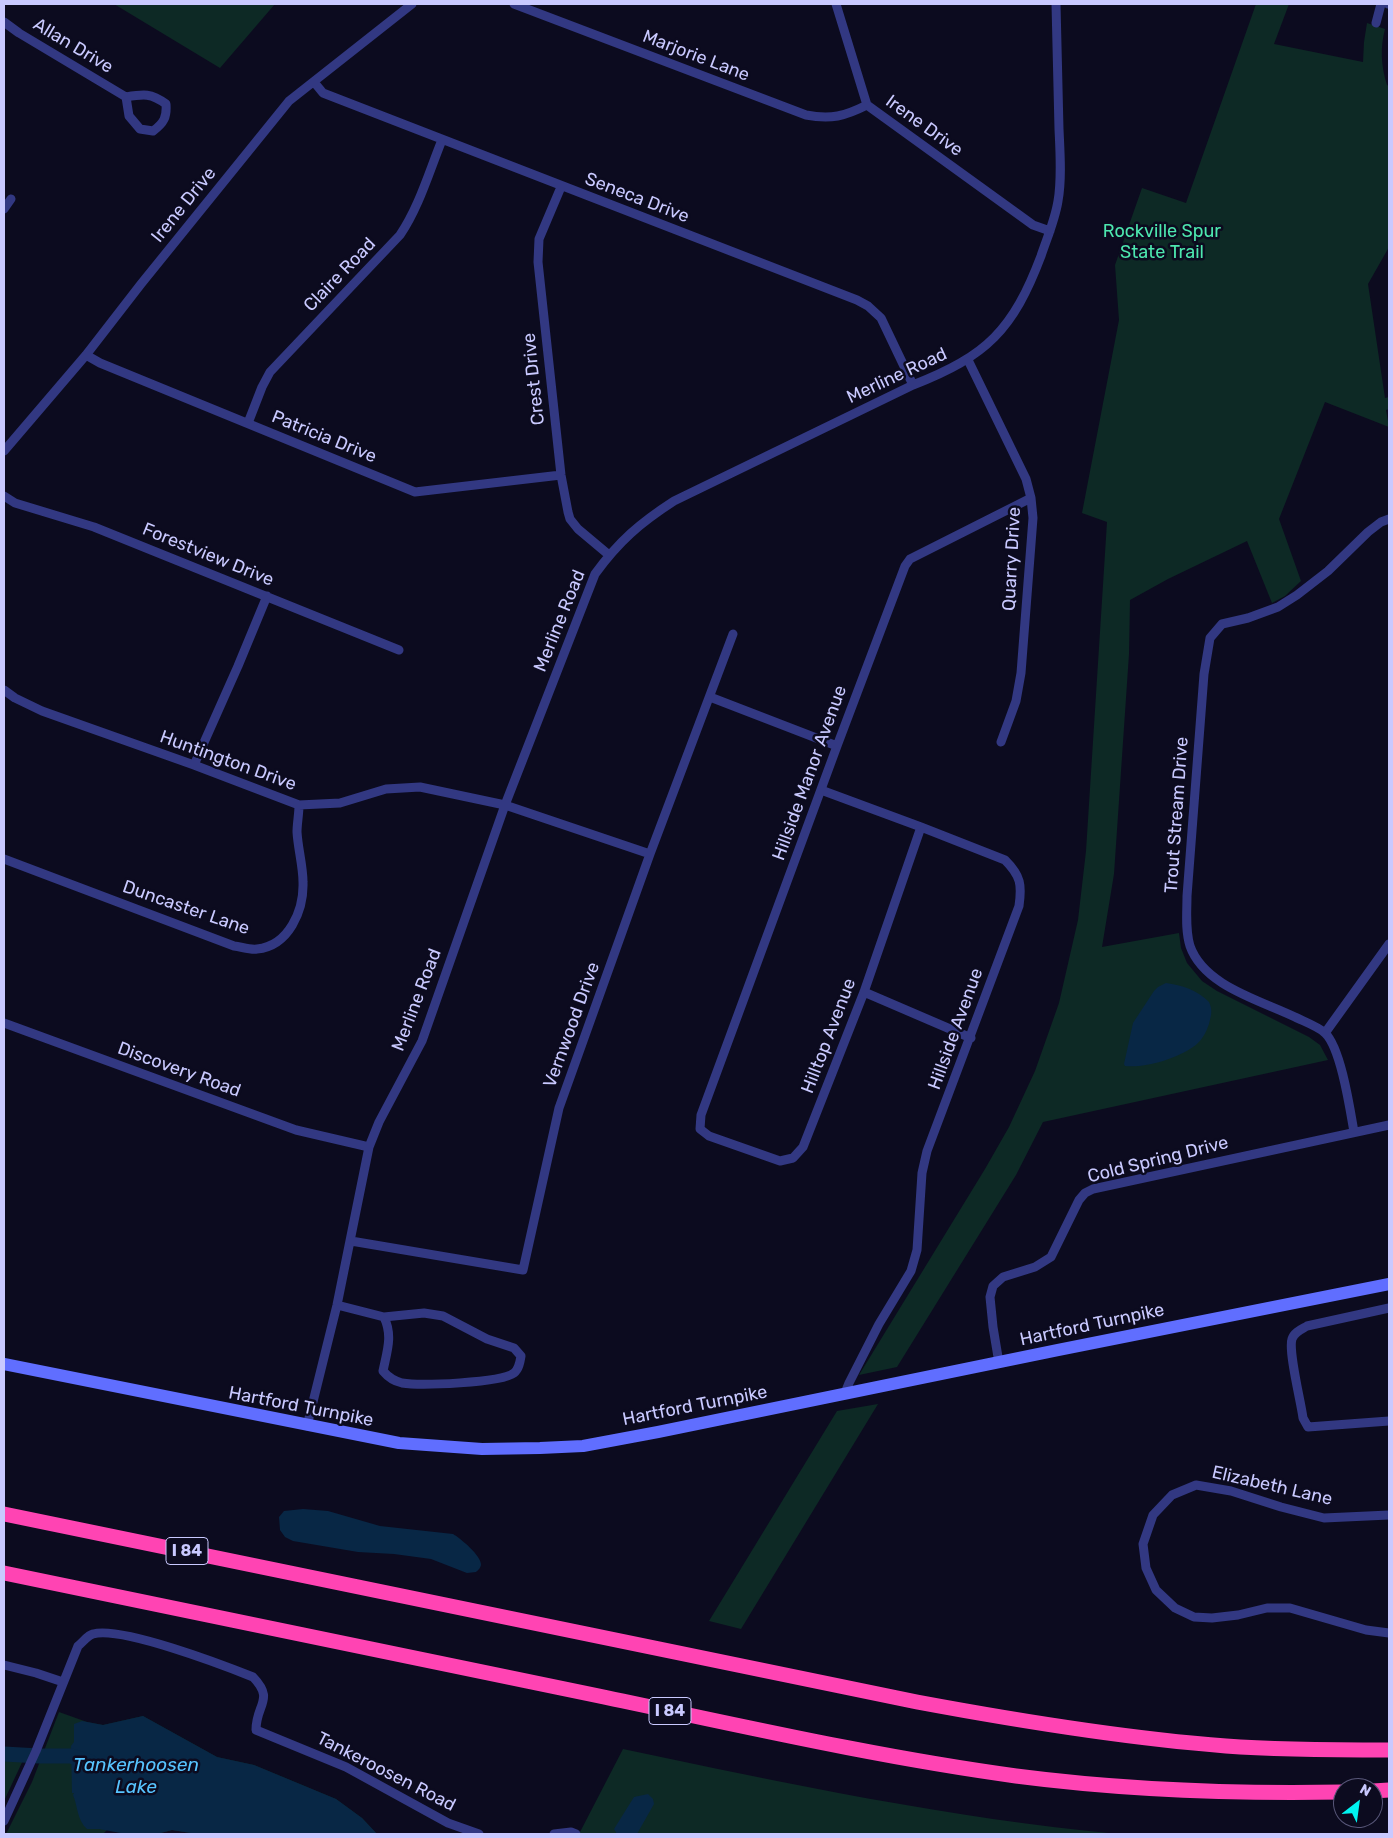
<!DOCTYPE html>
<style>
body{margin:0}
#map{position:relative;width:1393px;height:1838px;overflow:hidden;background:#0c0b1f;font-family:Rubik,sans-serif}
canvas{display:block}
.frame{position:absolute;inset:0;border:5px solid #c9c9ff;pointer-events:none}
.north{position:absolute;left:1333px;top:1778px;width:50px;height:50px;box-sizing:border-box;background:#0c0b1f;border:1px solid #585779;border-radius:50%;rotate:30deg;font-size:14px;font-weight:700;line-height:20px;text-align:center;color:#c9c9ff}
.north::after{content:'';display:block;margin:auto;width:18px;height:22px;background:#00f4f1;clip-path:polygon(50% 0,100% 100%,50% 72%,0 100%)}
</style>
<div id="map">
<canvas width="1393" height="1838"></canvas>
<div class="frame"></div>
<div class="north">N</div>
</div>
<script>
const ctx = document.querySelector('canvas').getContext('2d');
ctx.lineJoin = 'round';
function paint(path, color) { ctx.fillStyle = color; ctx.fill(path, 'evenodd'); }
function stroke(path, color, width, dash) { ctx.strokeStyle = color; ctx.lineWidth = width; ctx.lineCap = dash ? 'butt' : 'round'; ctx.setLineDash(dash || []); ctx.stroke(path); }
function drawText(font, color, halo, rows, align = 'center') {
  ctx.font = font + ' Rubik,sans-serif'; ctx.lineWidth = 5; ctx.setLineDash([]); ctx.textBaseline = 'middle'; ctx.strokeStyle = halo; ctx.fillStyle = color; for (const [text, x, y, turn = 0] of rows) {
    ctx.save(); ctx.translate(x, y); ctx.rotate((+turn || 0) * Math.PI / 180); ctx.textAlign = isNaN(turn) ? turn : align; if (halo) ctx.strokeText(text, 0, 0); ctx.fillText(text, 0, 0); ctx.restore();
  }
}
paint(new Path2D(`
 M114,4H275L220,68Z
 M1256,4H1289L1274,44L1363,62L1364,42L1367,23L1385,29C1380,48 1381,66 1387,85L1389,86V247L1368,284L1385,398L1389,397V409L1386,410L1389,427L1325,402L1279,519L1301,581L1285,596L1272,603L1247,541L1168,579L1130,600L1129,654L1114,874L1102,947L1179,933L1181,948L1187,963L1202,981L1217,991L1309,1037L1320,1045L1328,1060L1043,1122L1016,1175L897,1367L859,1375L985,1169L1009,1127L1035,1071L1059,1003L1078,920L1086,851L1107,522L1082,513L1119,320L1115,265L1142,188L1186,203Z
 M878,1404L741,1629L709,1621L837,1411Z
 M59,1712L87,1722L103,1725L143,1716L217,1757L254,1765L336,1799L362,1818L377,1834H197L172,1830L157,1834H126L107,1830L103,1834H6L32,1782Z
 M623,1749C788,1784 950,1818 1118,1834H579Z
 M10,1754L25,1756L4,1801V1755Z`), '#0d2925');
paint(new Path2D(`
 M1166,983C1182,985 1197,990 1209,1002C1213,1010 1211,1016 1209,1024C1206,1033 1201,1042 1193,1047C1176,1059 1146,1068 1125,1066L1124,1064L1133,1023L1154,991L1158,987Z
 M303,1509L328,1511L380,1526L453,1534C460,1538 482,1556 481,1565C480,1569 478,1570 476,1572L467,1573L431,1559L394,1554L358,1552L293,1541L285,1537L280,1530L279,1517L284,1511Z
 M143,1716L217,1757L254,1765L336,1799L362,1818L377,1834H197L172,1830L157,1834H126L99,1829H87C77,1820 78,1807 73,1795L74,1793H72L71,1746L74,1742V1724L82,1721L103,1725Z
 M648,1794L653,1799L654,1804L637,1834H617L614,1829L634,1797Z`), '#082745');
stroke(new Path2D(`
 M4,1754L39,1756H71L90,1762`), '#082745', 15);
stroke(new Path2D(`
 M514,4L806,115C831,120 845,116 867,105
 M836,4L867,105L1033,225L1050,231
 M1388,4H1389
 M4,22L19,33L126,97C144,94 151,93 166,104C167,117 164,123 153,131L140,129L129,116L126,97
 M1376,23L1381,4
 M314,82L323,93L857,300L868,306L881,318L913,385
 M561,187L539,239L538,262L561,475L568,512L570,519L578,529L609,555
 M4,209L11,199
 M86,355L100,363L415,492L561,475
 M968,360L1026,479L1031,498L1033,518L1021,673L1016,701L1001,742
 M248,423L262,387L270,372L400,235C419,207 429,172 442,140
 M4,451L86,355L141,284L289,101L412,4
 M4,496L15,503L94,527L399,650
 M4,690L15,698L42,711L194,765L299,805L340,803L386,789L420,787L505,805L650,854
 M710,697L837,746
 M194,765L238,666L267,596
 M821,790L921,827L1005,860C1021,876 1022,885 1019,906L927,1151L922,1173L917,1250L911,1271L879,1324L849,1383L845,1393
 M921,827L864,992L803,1147L793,1158L780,1161L709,1136L700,1129L701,1115L837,746L905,566L910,559L918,555L1031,498
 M4,859L234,946C242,947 250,950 257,949C289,946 304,910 303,882C303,866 298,849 297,832C297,824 299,814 299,805
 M864,992L971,1038
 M4,1023L296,1130L369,1147
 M1325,1033L1389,944
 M1354,1132C1350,1109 1341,1048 1325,1033C1319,1027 1303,1021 1295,1017C1260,1000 1204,986 1190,946C1185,930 1187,912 1187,896L1204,674L1210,638L1222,624L1248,618L1278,607L1297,595L1328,571L1368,532L1381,522L1389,519
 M351,1241L523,1270L559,1108L650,854L733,634
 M337,1305L384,1317L424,1313L443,1316L487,1339L514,1348L521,1356C520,1362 519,1369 514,1373C501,1383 420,1386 402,1383C394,1381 388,1377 383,1371C387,1351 393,1336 384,1317
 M1389,1308L1307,1326C1302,1329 1294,1332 1292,1339C1288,1351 1301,1402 1303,1418L1308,1427L1389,1421
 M999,1363L993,1327L990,1297L993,1286L1003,1277L1035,1267L1051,1257L1079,1200L1085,1193L1093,1189L1389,1125
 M307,1426L337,1305L369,1147L379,1122L422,1041L505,805L595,574C619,541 640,523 674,501L913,385C987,356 1013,330 1041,256C1047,238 1055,220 1058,201C1062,179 1060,152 1059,129C1058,87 1057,46 1056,4
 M1389,1515L1324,1518L1281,1507L1231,1491L1196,1485L1172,1495L1153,1515L1143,1544L1146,1568L1156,1590L1175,1608L1194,1617L1212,1618L1238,1615L1267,1608H1290L1366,1630L1389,1633
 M4,1665L36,1673L63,1682
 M4,1821L36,1751L78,1646C83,1642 88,1635 93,1634C121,1626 223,1665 253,1677C275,1700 256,1704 256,1730L346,1767L448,1823L479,1834
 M554,1834L571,1832L576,1834`), '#323882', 9);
stroke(new Path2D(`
 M4,1364L399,1443L482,1449L540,1448L583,1446L658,1432L1058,1350L1389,1284`), '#606eff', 12);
stroke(new Path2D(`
 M4,1514L917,1702C1019,1721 1122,1738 1226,1746C1280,1750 1335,1750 1389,1750
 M4,1573C202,1614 401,1655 599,1696C738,1725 876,1757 1016,1776C1124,1790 1234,1794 1343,1792
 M1373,1791L1389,1790`), '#ff44b3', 15);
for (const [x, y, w] of [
 [187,1551,42],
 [670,1711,42]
]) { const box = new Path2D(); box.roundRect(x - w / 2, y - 13.5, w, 27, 4); ctx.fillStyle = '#0c0b1f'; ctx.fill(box); stroke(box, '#c9c9ff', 1); }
drawText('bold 16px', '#c9c9ff', null, [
 ["I 84",187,1551],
 ["I 84",670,1711]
]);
drawText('18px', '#c9c9ff', '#0c0b1f', [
 ["Allan Drive",73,46,31],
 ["Marjorie Lane",696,56,21],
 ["Irene Drive",924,126,36],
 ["Seneca Drive",637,198,21],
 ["Irene Drive",184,205,-51],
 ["Claire Road",340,275,-46],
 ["Merline Road",897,376,-25],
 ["Crest Drive",534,379,-96],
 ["Patricia Drive",324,437,22],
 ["Forestview Drive",208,555,22],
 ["Quarry Drive",1012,559,-87],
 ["Merline Road",560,621,-68],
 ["Huntington Drive",228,761,20],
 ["Hillside Manor Avenue",810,773,-70],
 ["Trout Stream Drive",1177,815,-86],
 ["Duncaster Lane",186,908,19],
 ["Merline Road",417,1000,-69],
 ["Vernwood Drive",572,1025,-70],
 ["Hillside Avenue",956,1029,-70],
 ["Hilltop Avenue",829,1036,-69],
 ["Discovery Road",179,1070,20],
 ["Cold Spring Drive",1158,1160,-14],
 ["Hartford Turnpike",1092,1325,-12],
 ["Hartford Turnpike",695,1406,-11],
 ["Hartford Turnpike",301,1407,11],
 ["Elizabeth Lane",1272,1486,13],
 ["Tankeroosen Road",386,1772,27]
]);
drawText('18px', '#4de7af', '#0c0b1f', [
 ["Rockville Spur",1162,232],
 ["State Trail",1162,253]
]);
drawText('italic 19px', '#57c4ff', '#0c0b1f', [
 ["Tankerhoosen",136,1766],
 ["Lake",136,1788]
]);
</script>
